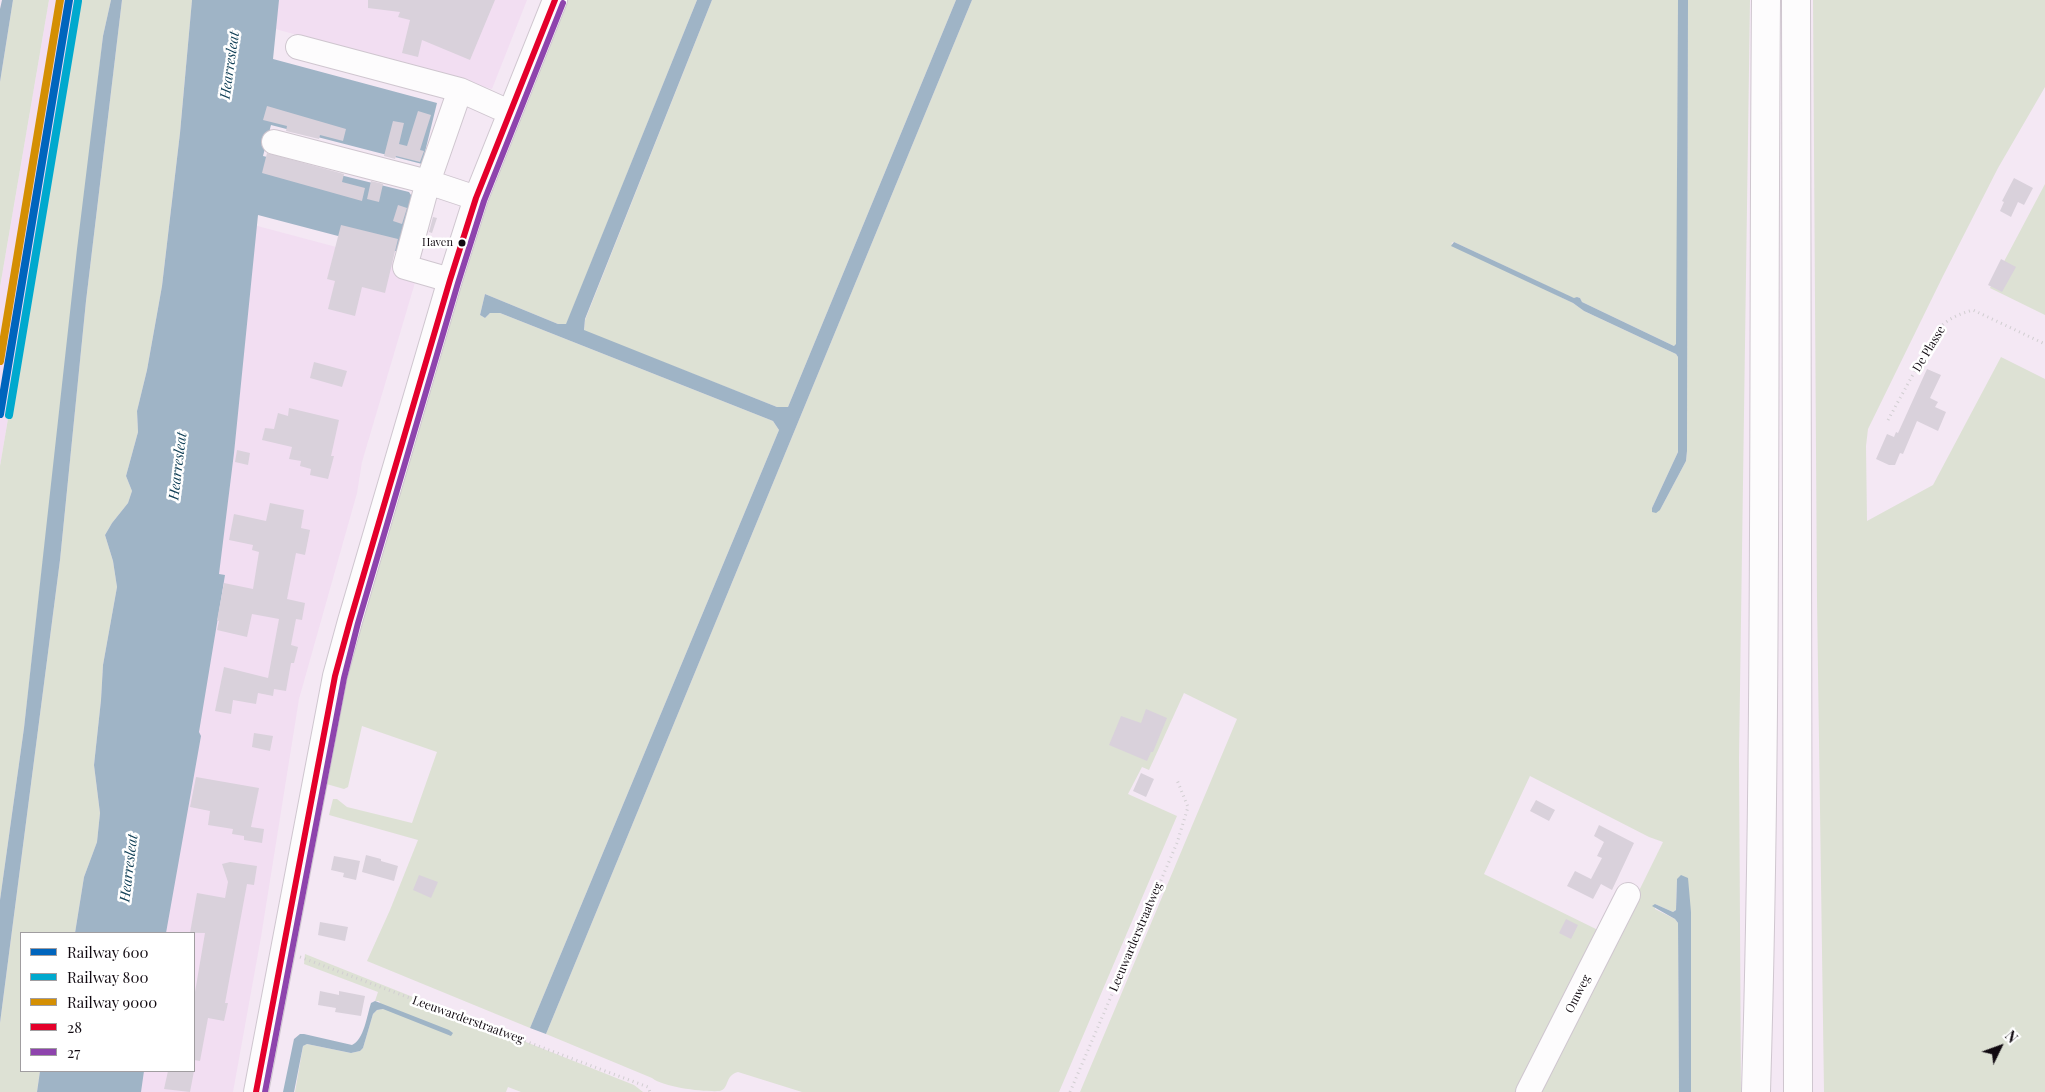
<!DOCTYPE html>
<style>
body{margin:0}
#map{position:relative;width:2045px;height:1092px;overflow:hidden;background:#f4e8f4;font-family:"Playfair Display",serif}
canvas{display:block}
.legend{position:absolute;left:20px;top:932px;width:175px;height:140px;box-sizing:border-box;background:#fff;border:1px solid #a09da0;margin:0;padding:6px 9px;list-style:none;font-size:15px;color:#110a11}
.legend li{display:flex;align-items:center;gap:10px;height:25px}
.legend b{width:25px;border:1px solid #a09da0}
.north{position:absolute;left:1975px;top:1022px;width:50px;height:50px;-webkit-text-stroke:4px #fff;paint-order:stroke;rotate:48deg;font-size:14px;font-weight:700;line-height:20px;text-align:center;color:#110a11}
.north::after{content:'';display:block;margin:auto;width:18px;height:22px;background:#110a11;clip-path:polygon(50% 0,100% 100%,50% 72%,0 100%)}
</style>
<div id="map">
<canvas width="2045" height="1092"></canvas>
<ul class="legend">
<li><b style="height:6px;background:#0065bd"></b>Railway 600</li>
<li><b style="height:6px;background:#00a9ce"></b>Railway 800</li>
<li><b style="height:6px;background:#d48f03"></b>Railway 9000</li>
<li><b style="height:6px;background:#e4002b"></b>28</li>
<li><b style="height:6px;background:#8e44ad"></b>27</li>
</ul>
<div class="north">N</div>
</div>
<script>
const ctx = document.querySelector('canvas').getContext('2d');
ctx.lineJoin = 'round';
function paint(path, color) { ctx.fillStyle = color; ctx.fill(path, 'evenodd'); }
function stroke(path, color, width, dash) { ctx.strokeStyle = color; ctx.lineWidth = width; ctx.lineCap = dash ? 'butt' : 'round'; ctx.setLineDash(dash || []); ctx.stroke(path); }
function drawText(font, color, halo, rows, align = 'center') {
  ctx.font = font + ' "Playfair Display",serif'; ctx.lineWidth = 5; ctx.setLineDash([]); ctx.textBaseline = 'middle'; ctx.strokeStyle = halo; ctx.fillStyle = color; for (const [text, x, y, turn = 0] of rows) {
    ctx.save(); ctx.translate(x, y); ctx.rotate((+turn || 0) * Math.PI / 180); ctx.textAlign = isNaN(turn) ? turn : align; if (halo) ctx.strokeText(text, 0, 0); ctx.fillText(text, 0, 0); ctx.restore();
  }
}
paint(new Path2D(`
 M49,0H79L0,466V287Z
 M265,0H527L492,89L261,25Z
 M250,224L419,269L362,462L357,493L299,699L261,937L233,1092H124L128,1071H194V933H153Z`), '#f2def2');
paint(new Path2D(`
 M13,0H49L0,287V82Z
 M79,0H111L103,36L24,728L0,900V466Z
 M122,0H192L180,133L162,286L147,370L137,411L138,432L126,476L132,491L128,503L112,523L105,535L113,561L117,587L103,665L101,700L94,765L100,813L97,842L84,877L75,933H21V1071H40L37,1092H0V1023L60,560L86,301Z
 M564,0H697L566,325L558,324L485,294L480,315L485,318L490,313H500L773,421L779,430L530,1028L367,961L390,910L418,840L329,815L333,799H337L347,807L412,823L437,752L362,726L348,787L344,789L323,783L353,646L475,231Z
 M712,0H956L788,407H777L584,331L585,320Z
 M972,0H1678L1677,344L1674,346L1582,302L1580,298L1577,297L1575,299L1454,242L1451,243L1573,303L1584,311L1676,354L1678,357V452L1652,508L1660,510L1686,461L1687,451L1688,0H1750L1739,758L1741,1092H1691V912L1677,879L1676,910L1673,912L1655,904V909L1675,919L1678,923L1679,1092H1540L1663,842L1649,837L1530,776L1484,874L1602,932L1524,1092H1080L1237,719L1184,693L1149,770L1142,767L1128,794L1177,816L1059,1092H802L738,1072C724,1076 730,1088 720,1091C705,1092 665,1088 652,1078L546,1034Z
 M1813,0H2045V87L1998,168L1943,276L1868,429L1866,446L1867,521L1933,485L2001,357L2045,379V1092H1824L1817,600Z
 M2045,184V315L1990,288Z
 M305,954L634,1085L643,1092H521L508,1087L506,1092H295L303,1046L307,1044L351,1053L360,1051L363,1048L373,1014L377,1010L383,1009L379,1001H375L378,992L304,964Z`), '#dde1d4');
paint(new Path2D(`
 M2,0H13L0,82V9Z
 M111,0H122L86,301L60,560L0,1023V900L24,728L77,249L103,36Z
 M192,0H279L273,59L437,103L422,164L271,125L263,156L409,192L413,198L399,252L258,215L234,453L219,574L225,575L199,732L201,736L166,933H75L84,877L97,842L100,813L94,765L101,700L103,665L117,587L113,561L105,535L112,523L128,503L132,491L126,476L138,432L137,411L147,370L162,286L180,133Z
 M697,0H712L585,319L584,330L777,407H788L956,0H972L546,1034L530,1028L779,430L773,421L500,313H490L485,318L480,315L485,294L558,324H566Z
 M1678,0H1688L1687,451L1686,461L1660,510L1656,513L1652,512V508L1678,452V357L1676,354L1584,311L1573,303L1451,246L1454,242L1574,298L1577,297L1580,298L1582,302L1674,346L1676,344Z
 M1681,875L1688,878L1691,912V1092H1679L1678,923L1675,919L1652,906L1655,904L1673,912L1676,910L1677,879Z
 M375,1001L449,1030L453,1033L451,1036L383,1009L377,1010L373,1014L363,1048L360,1051L351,1053L307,1044L303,1046L294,1092H283L294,1039L300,1034H304L352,1045C364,1040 367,1015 371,1003Z
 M40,1071H144L141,1092H37Z`), '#9fb4c6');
paint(new Path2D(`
 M368,0H495L470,60L422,40L418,57L402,53L410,20L398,17L400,12L368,8Z
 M267,106L346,129L343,141L320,135L319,139L286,131L287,126L263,120Z
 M418,111L431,115L420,150L424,151L420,162L396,156L395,159L384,156L393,121L404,123L399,144L407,146Z
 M267,153L344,174L342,182L365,188L362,201L262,173Z
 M2014,178L2033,188L2024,205L2018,202L2011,217L2000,211L2004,202L2002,201Z
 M371,181L383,184L379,202L367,199Z
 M398,205L407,208L402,224L393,221Z
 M433,217L437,218L432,233L429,232Z
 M341,225L398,239L385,293L362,287L355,316L328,309L335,281L327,279Z
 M2001,259L2016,267L2002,292L1988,285Z
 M314,362L347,371L342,387L310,378Z
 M1927,369L1941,375L1930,398L1938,402L1935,407L1946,412L1938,431L1917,421L1903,454L1900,453L1895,465H1889L1876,459L1887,434L1894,437L1896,432L1898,433Z
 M289,408L339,420L331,456H334L328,479L310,475L311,469L300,466L301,461L289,459L292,447L262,440L265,428L274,429L278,413L288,416Z
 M237,450L250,453L248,465L235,462Z
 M270,503L304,510L301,528L310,530L305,555L296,553L287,599L305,603L302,620L296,619L291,645L298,647L294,663H291L286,691L274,689L273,696L258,693L256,704L233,700L231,714L215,711L224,667L268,678L279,619L252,614L247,637L217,630L219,621L217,620L224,583L253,589L259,552L252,550L253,545L229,540L234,514L266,521Z
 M1146,709L1167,718L1153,752H1151L1147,761L1109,745L1121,716L1141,723Z
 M254,733L273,736L270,751L252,747Z
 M1141,773L1154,779L1146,797L1133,791Z
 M196,777L259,788L251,827L264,829L262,843L244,840V836L232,834L233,829L208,825L210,811L190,807Z
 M1536,800L1555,810L1549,821L1530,811Z
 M1599,825L1634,843L1612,890L1601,884L1593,899L1567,886L1575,871L1591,879L1602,858L1597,856L1604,842L1594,836Z
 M366,855L381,859V861L398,866L394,881L362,872Z
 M334,856L360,861L356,880L343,877L344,873L331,870Z
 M230,862L257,866L254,885L247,884L225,1003H228L224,1021L208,1018L200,1061L194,1060V998L205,933H190L197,893L225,898L228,882L222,864Z
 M419,875L438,882L431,898L413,890Z
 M1566,919L1578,925L1571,939L1559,933Z
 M320,922L348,927L345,941L318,935Z
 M320,991L339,995V991L365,996L361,1016L335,1012L336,1008L318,1005Z
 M168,1071H194L190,1092L164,1089Z`), '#d9d1db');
const minor = new Path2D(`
 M298,47L460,90L509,112
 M274,142L428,182L476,198
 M450,280L405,267L428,182L460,90
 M256,1092L335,676L350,621L450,280L476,198L555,0
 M1528,1092L1628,895`);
const highway = new Path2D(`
 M1796,0L1798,1092
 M1756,1092C1767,728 1763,364 1766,0`);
stroke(minor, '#cfc6cf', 26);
stroke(highway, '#cfc6cf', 30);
stroke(new Path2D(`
 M1888,420L1938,329C1949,318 1959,314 1973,310L2045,344
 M300,957L648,1087L650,1092
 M1070,1092L1177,843L1188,807L1177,780`), '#d1ced1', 3, [1, 4]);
stroke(minor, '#fdfcfd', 24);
stroke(highway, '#fdfcfd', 28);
stroke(new Path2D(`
 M256,1092L335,676L350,621L450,280L476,198L555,0`), '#e4002b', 6);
stroke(new Path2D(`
 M265,1092L344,678L358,623L458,283L484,201L563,3`), '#8e44ad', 6);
stroke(new Path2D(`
 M0,414L69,0`), '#0065bd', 8);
stroke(new Path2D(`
 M9,415L78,1`), '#00a9ce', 8);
stroke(new Path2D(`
 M0,361L60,0`), '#d48f03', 8);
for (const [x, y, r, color] of [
 [462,243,4.5,"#110a11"]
]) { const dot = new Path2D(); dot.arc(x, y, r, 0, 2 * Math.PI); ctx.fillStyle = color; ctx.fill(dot); stroke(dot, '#fff', 2); }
drawText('11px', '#110a11', '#fff', [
 ["Haven",453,243]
], 'right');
drawText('12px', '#110a11', '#fff', [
 ["De Plasse",1929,349,-59],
 ["Leeuwarderstraatweg",1136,937,-67],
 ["Omweg",1578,994,-63],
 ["Leeuwarderstraatweg",468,1020,20]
]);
drawText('italic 14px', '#114057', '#fff', [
 ["Hearresleat",230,65,-82],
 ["Hearresleat",178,466,-83],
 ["Hearresleat",129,868,-83]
]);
</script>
